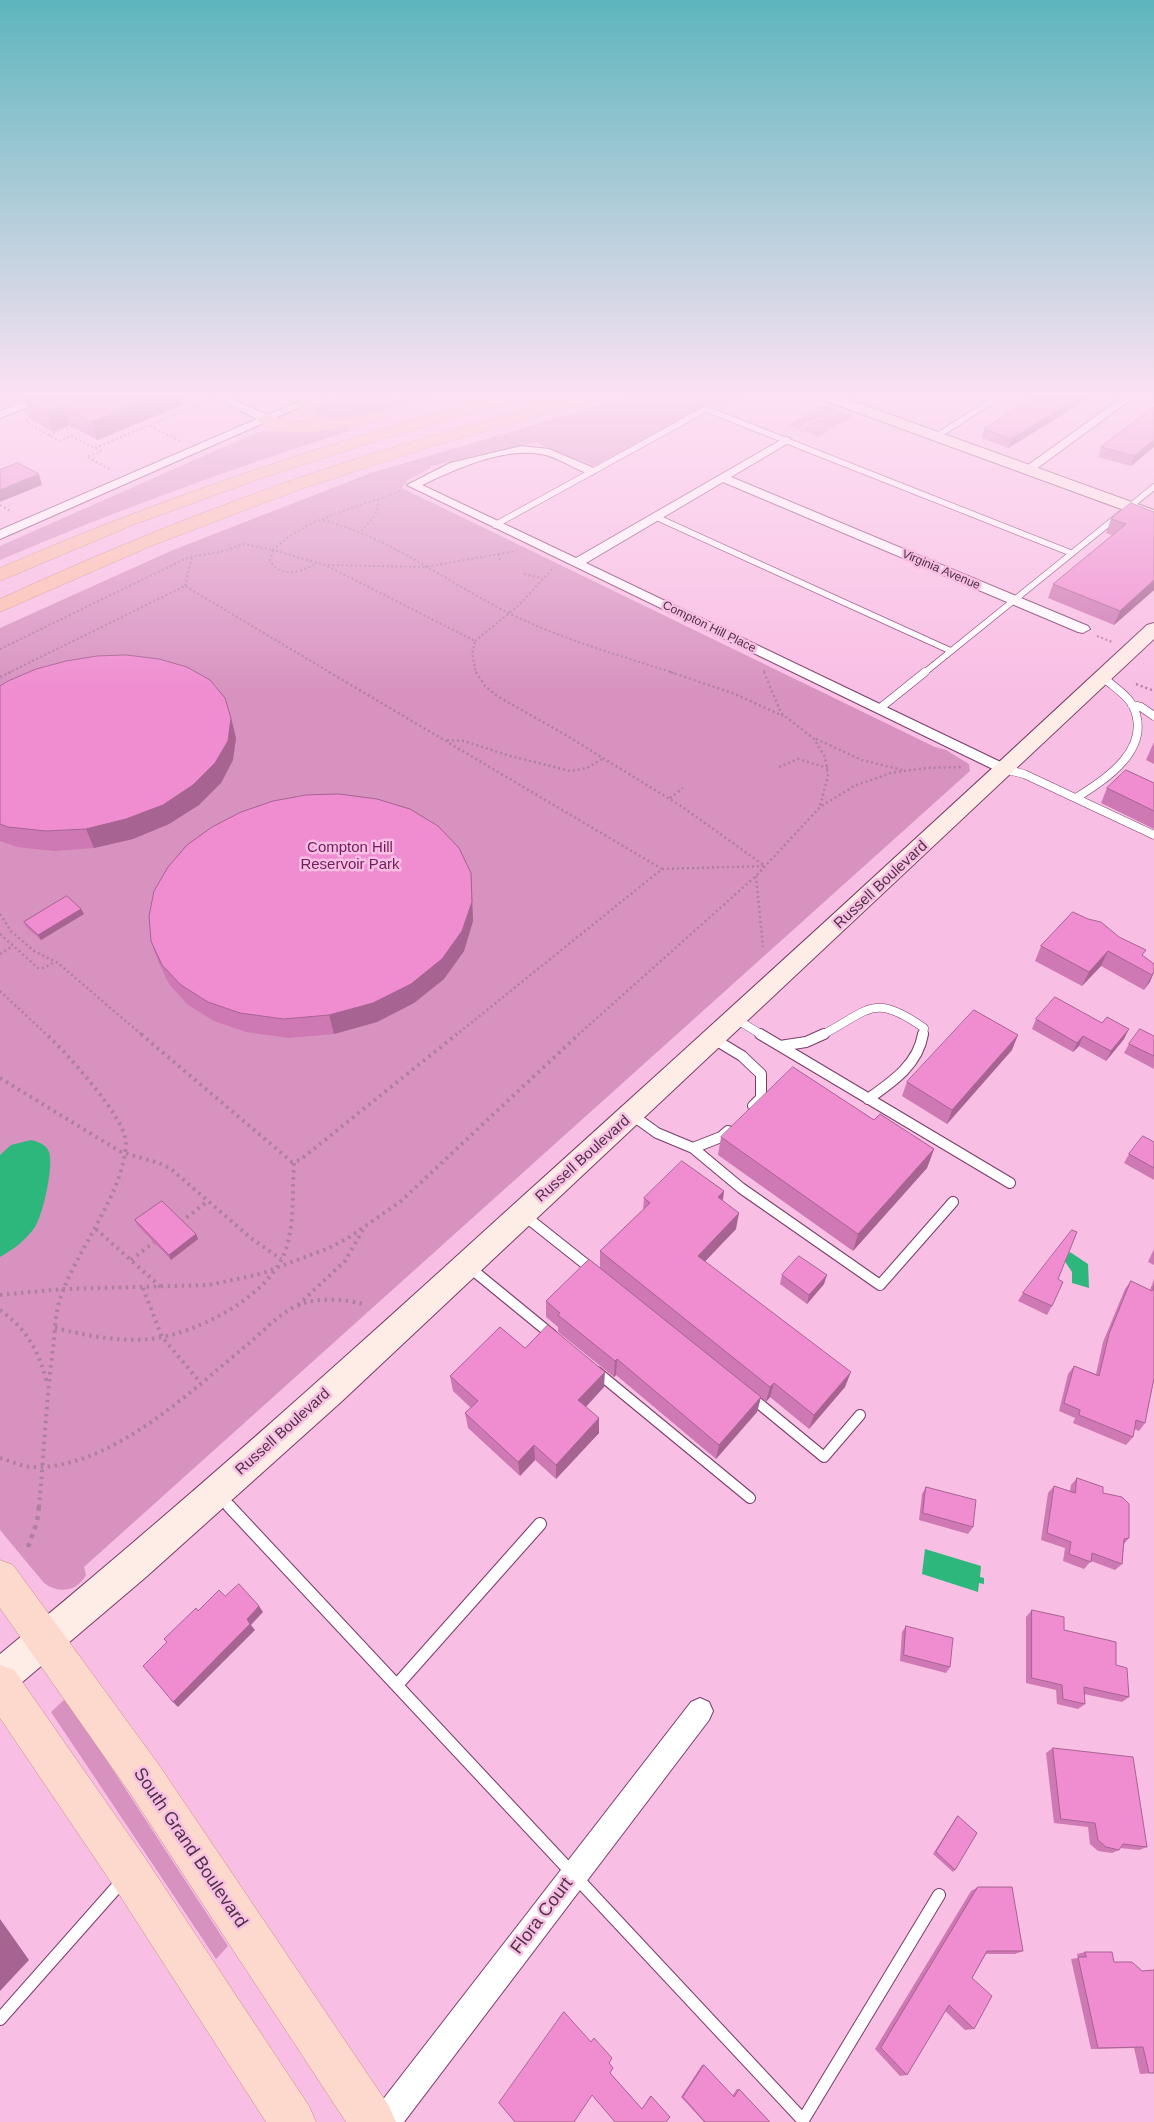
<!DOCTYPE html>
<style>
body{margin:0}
canvas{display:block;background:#f9bee4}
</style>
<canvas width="1154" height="2122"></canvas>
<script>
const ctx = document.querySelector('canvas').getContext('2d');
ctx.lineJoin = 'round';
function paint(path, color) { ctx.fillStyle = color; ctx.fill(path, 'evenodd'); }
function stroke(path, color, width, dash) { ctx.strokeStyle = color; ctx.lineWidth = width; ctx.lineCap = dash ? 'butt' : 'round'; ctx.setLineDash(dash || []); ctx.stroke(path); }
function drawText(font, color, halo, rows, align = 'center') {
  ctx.font = font + ' Helvetica,sans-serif'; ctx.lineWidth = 5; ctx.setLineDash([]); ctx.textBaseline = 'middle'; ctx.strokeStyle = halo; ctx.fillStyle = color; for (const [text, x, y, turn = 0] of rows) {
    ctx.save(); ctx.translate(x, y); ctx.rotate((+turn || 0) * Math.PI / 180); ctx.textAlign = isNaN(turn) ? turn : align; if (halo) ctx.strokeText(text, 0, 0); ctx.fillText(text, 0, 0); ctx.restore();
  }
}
paint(new Path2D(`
 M0,395H35L0,408Z
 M340,395H384L395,400L410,395H445L338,420L328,419L317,412L318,405Z
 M635,395H748L712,407L708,405L594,466L536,443L522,445L431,466V468L408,480L402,488L935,747L946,750L969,764L970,771L84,1567L86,1575C77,1592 58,1594 44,1583L0,1530V628L173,550L371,473Z
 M823,405L836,410L825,417L806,422L799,430L788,425Z
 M839,411L853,416L818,437L803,431C813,421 827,419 839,411Z
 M348,428L349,431C231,469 114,511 0,560V546L251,435L264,431L306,433Z
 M66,1698L228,1946L216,1959L51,1712Z`), '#d892c0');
paint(new Path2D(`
 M31,1140C38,1142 46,1144 49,1152C54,1165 43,1215 35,1227C26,1240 14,1249 0,1257V1155L11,1145Z
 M1070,1252L1088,1264L1089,1288L1072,1283V1272L1064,1260Z
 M925,1549L981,1566L980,1577L984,1578V1584L979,1583L978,1592L922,1574Z`), '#2db77d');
const serviceFar3 = new Path2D(`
 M937,436L1001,395
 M656,517L951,651
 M495,525L706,409L1071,553
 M924,673L1154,487`);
const serviceFar2 = new Path2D(`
 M1132,705L1141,707L1154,716
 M879,709L925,672
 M1004,769L1024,774L1154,835
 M1076,798C1106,779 1153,749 1133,706C1127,694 1112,686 1103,677
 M736,1019L762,1035
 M822,1035C870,1010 873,992 924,1028L923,1035`);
const serviceFar1 = new Path2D(`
 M760,1034L1010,1183
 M714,1039L742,1056L761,1074V1098L753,1106
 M780,1046L806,1042L824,1034
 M868,1099C892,1082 918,1065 923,1034
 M632,1115L657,1133L693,1148L721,1137L728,1131
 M693,1148L741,1188L880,1285L953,1202
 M525,1216L593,1270
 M469,1267L552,1335
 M597,1372L750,1498
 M751,1397L824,1457L860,1415
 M220,1496L230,1507`);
const service = new Path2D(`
 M229,1506L803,2120L939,1895
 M397,1685L540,1524
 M0,2019L123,1880`);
const minor = new Path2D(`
 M44,395H58L0,418V411Z
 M211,395H224L267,415L314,395H327L0,539V530L257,419Z
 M1125,395H1137L1032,472H1024V468Z
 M786,437L790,438V442L731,477L1088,626L1090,629L1083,633L1078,632L723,482L586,563L1009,766L1012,769L1009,772H999L407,485L450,463L521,446L549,449L596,469L598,471L592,475C575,470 559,457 541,454C504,447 455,469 422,485L576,558Z
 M700,1698L709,1702L713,1711L709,1720L404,2122H369L374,2111L691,1702Z`);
const secondary = new Path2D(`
 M815,395H836L1154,510V521L818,398Z
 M1154,623V639L341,1402L146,1577L13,1690L0,1695V1654C176,1510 345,1358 513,1205C726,1013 937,820 1147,625Z`);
const primary = new Path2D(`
 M0,1560L13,1565L159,1765L389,2106L396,2122H346L130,1793L0,1608Z
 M0,1665L14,1670L145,1858L309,2106L316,2122H266L115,1888L0,1718Z`);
const motorway = new Path2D(`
 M310,395L318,400L315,409L316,414L332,421L382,410L390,415L388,418C362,425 276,446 258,419L266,414L284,420L309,423L303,420L299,409L304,397Z
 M501,395H526L524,398L392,436L262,478L133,525L0,581V568C163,497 330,442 501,395Z
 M579,395H604L602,398L423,449L298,490L151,546L0,612V599C110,548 222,503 337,465C417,439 498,417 579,395Z`);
stroke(serviceFar3, '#7a3c67', 7);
stroke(serviceFar2, '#7a3c67', 9);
stroke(serviceFar1, '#7a3c67', 12);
stroke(service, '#7a3c67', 14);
stroke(minor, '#7a3c67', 2);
stroke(secondary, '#7a3c67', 2);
stroke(primary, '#bf8e87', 1);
stroke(motorway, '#bf8e87', 1);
stroke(new Path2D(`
 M879,395L882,397
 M27,419V423L59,441L71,436L101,451L87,457L111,470
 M150,426L180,441
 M801,431C810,421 822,422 832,414
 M49,435L74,425
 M95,448L197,405L176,395
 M400,491C356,509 308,516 273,550L325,565L475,641L472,654L476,673
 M0,505L12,512
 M323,520C391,539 438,576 499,608C554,637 615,654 674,673
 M361,531L375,516L379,500
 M498,554L501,562
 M328,565L425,567L516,551
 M524,574L542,578
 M185,586L192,557
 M1097,636L1112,642
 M475,641L518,606L554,567
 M0,649L189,557L220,552L244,544L273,550L270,561C282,579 301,572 317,563
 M764,670L765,673
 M8,673L185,586L331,673`), '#ae809e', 2, [2, 2.5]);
stroke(new Path2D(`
 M329,672L662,869L456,1035
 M476,672L485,686L497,696L564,734L681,806L765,866
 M670,672L735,694L783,716
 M764,672L781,713L814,739L825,757L828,776L820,806
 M0,677L11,672
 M1136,684L1154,691
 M816,739L862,760L902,770
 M447,740L464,741L507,755L570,771L587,768L604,758
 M779,767L798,759L828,768
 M670,798L683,788
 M662,869L765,866
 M756,876L763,947
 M0,914L11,931L34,951L58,963L142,1035
 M0,934L38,968H44L55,962
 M0,954L13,946
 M0,991L47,1035
 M578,1035L756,876L820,807L854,786L891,773L925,768L961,767`), '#ae809e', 2.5, [2, 3]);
stroke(new Path2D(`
 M141,1034L292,1162L300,1160L457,1034
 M0,1078L121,1152L159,1163L171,1169L252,1239L281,1259
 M181,1222L208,1201
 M96,1229L162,1288
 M131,1260L154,1242
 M143,1288L162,1337L200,1382
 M0,1295L63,1289L209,1285L260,1274L329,1248L348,1238L400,1202L579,1034
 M298,1305L345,1261L364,1228
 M0,1310C27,1329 39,1352 47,1383
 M55,1328C85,1335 118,1342 149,1339C195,1335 271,1296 286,1249C295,1221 292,1191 294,1162
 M0,1458C11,1461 22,1467 33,1467C111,1469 191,1391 248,1344C263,1332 280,1312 299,1305C317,1297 344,1299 363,1304
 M39,1507C44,1454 46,1401 53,1348C55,1332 55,1314 60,1299C76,1250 124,1194 126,1143C126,1118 65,1051 46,1034`), '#ae809e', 4, [2.5, 4.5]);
stroke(new Path2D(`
 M28,1547L37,1522L39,1506`), '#ae809e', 4.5, [4, 5.5]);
stroke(serviceFar3, '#fff', 5.5);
stroke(serviceFar2, '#fff', 8);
stroke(serviceFar1, '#fff', 10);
stroke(service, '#fff', 12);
paint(minor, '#fff');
paint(secondary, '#feece6');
paint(primary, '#fdd9cd');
paint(motorway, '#fbbfab');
paint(new Path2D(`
 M24,401L185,404L97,440L69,425L53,432L29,418Z
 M1154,407V447L1131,466L1098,457L1101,447Z
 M1059,417L1008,448L982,438L984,429Z
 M1154,512V590L1114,625L1048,598L1053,584L1112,535L1106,533L1111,519Z
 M0,686L231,718L236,738L233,760L221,783L199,805L169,824L133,839L94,848L54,851L17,847L0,841Z
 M1154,742V764L1146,760Z
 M1154,783V829L1101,803L1107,788Z
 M472,893L473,921L464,951L444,979L414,1003L377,1022L334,1034L289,1038L246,1032L214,1021L188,1005L169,984L158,961L151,941Z
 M81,909L84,914L41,940L26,927L24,922Z
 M1073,912L1143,956L1154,964V973L1144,990L1101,966L1082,986L1035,961L1041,946Z
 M1036,1019L1124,1039L1106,1061L1079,1046L1073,1052L1032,1029Z
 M1154,1036V1069L1124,1053L1129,1044Z
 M1012,1050L947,1124L902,1096L907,1082Z
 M874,1120L934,1149L927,1168L853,1251L718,1155L721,1137Z
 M1154,1142V1180L1124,1163L1129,1154Z
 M724,1191L723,1201L736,1229L705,1261L845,1387L809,1429L770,1397L766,1402L761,1397L757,1412L716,1459L616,1375L614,1377L558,1332V1327L546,1317V1301L600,1268V1251L643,1210L644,1198Z
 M135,1220L196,1234L198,1239L171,1260L137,1225Z
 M1154,1249V1265L1148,1262Z
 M782,1275L824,1284L807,1304L780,1284Z
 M1058,1279L1052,1306L1047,1315L1018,1301L1023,1293Z
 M1154,1279V1378L1145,1423L1139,1431L1134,1429L1133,1437L1126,1445L1073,1423L1075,1418L1059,1411L1068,1374L1074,1366L1096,1374L1103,1342L1125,1289L1131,1281L1150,1290Z
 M525,1348L604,1387L586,1407L599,1433L556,1479L535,1460L520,1476L468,1428L465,1413L471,1408L453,1391L450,1376Z
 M1077,1478L1103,1493L1129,1538L1124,1544L1122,1564L1115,1570L1091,1561L1084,1569L1063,1561L1065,1548L1041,1540L1048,1493L1054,1486L1070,1491L1071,1485Z
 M926,1487L973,1527L968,1534L919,1520L922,1494Z
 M1032,1610L1064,1630L1116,1665L1129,1697L1122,1702L1084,1694L1085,1704L1078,1709L1057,1704L1056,1690L1026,1683V1617Z
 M906,1626L950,1667L946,1673L900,1661L902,1632Z
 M1053,1748L1147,1847L1139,1850L1120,1848L1119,1850L1112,1853L1098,1851L1090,1844L1088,1827L1054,1823L1046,1753Z
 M958,1816L955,1870L953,1872L933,1854L956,1818Z
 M978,1887L1023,1951L1015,1954H986L972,1978L974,2029L965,2030L945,2011L907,2075L900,2076L875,2049L971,1891Z
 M1085,1952L1114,1962L1142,1971L1154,2073L1140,2074L1134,2048L1091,2049L1071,1959L1078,1958L1077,1954Z
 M609,2063L610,2073L642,2109L650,2096H651L666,2122H615Z
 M702,2065H704L732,2096L737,2089H739L770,2122H704L681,2097Z`), '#ce79b3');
paint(new Path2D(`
 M160,395H182L185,404L97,440L92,422Z
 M1081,395H1092L1059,417L1008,448L1011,439Z
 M63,407L69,425L53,432L48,413Z
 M1154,440V447L1131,466L1134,456Z
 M39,474L42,485L0,502V490Z
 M1154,580V590L1114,625L1120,611Z
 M231,718L236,738L233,760L221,783L199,805L169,824L133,839L94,848L86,829Z
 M471,873L473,921L464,951L444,979L414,1003L377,1022L334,1034L329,1015Z
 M81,909L84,914L41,940L38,935Z
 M1108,951L1101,966L1082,986L1089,972Z
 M1154,972L1150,982L1144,990L1152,975Z
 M1129,1029L1124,1039L1106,1061L1111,1051Z
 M1018,1035L1012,1050L947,1124L952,1110Z
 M1083,1036L1079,1046L1073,1052L1077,1043Z
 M934,1149L927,1168L853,1251L858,1234Z
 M724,1191L721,1208L718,1197Z
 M739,1213L736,1229L695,1272L698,1256Z
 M196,1234L198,1239L171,1260L169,1255Z
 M827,1275L824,1284L807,1304L809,1295Z
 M617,1359L616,1375L614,1377L615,1361Z
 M605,1372L604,1387L578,1415V1400Z
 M851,1372L845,1387L809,1429L814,1415Z
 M774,1383L770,1397L766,1402L770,1387Z
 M761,1397L757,1412L716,1459L719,1445Z
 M599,1418V1433L556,1479V1465Z
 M534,1445L535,1460L520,1476L518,1462Z
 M259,1606L263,1612L251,1625L255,1630L178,1707L173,1702Z
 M0,1919L29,1960L0,1991Z`), '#a76392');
const building = new Path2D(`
 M38,395H160L92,422L63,407L48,413L24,401Z
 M1037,395H1081L1062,408L1011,439L984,429Z
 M1154,407V440L1134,456L1101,447Z
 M18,463L39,474L0,490V470Z
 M1131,503L1154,512V580L1120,611L1053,584L1126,524L1111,519Z
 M126,655L159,659L187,667L210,680L225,698L231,718L228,741L215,763L193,785L163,805L126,819L86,829L46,831L8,827L0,824V686L8,681L36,669L66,661L97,656Z
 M1126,770L1154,783V811L1107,788Z
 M339,794L377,799L410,809L438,826L459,848L471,873L472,902L462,931L442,959L411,984L373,1003L329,1015L284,1019L240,1013L208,1002L181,985L162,965L151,941L149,916L154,891L168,867L187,845L212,827L241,812L273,801L306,795Z
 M67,896L81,909L38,935L24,922Z
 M1073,912L1088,919L1101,922L1119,937L1146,950L1142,955L1154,964V972L1152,975L1108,951L1089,972L1041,946Z
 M1055,997L1102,1023L1107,1017L1129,1029L1111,1051L1083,1036L1077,1043L1036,1019Z
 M974,1010L1018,1035L952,1110L907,1082Z
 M1140,1029L1154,1036V1056L1129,1044Z
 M793,1067L874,1120L880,1114L934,1149L858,1234L721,1137Z
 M1143,1136L1154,1142V1168L1129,1154Z
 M682,1161L724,1191L718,1197L739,1213L698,1256L851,1372L814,1415L774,1383L770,1387L600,1251L650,1203L644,1198Z
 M162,1201L196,1234L169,1255L135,1220Z
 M1072,1230L1077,1232L1058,1279L1063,1282L1052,1306L1023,1293Z
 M799,1256L827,1275L809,1295L782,1275Z
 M590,1260L761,1397L719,1445L617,1359L615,1361L558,1315L560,1313L546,1301L587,1261Z
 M1131,1281L1152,1291L1154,1286V1378L1145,1423L1136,1420L1133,1437L1079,1415L1080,1410L1064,1403L1074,1366L1099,1376L1109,1334Z
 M548,1325L605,1372L578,1400L599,1418L556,1465L534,1445L518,1462L465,1413L478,1401L450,1376L500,1327L525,1348Z
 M1077,1478L1103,1487V1493L1122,1497L1129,1504V1538L1124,1539L1122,1564L1092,1553L1091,1562L1069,1554L1071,1542L1047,1533L1054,1486L1075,1493Z
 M926,1487L976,1500L973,1527L923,1513Z
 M239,1584L259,1606L247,1619L250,1624L173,1702L143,1666L167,1642L164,1639L196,1608L198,1611L219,1590L225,1596Z
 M1032,1610L1064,1617V1630L1116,1642V1665L1127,1668L1129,1697L1084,1687L1085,1704L1063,1699L1062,1685L1032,1678Z
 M906,1626L953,1638L950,1667L904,1655Z
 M1053,1748L1133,1757L1147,1847L1123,1844L1119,1850L1106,1847L1098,1840L1095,1823L1061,1819Z
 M958,1816L977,1833L955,1870L936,1852Z
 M978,1887H1012L1023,1951H987L972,1978L992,1996L974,2029L949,2005L907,2075L881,2048Z
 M1085,1952H1112L1114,1962H1132L1142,1971L1154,1970V2073H1149L1143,2047L1098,2048L1078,1957H1086Z
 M564,2012L591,2042L594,2038L612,2058L609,2063L613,2068L610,2073L642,2109L651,2096L670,2117L666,2122H615L592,2095L574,2122H515L499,2103Z
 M704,2065L734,2097L739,2089L770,2122H705L683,2097Z`);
paint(building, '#ef8dd0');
stroke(building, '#a76392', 1);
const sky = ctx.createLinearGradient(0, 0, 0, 692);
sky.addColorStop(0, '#5db5bd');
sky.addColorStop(0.57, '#fce2f3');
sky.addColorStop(1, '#fce2f300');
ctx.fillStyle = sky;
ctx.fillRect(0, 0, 1154, 692);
drawText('12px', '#4f3245', '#f9bee4', [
 ["Virginia Avenue",941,570,23],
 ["Compton Hill Place",709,627,26]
]);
drawText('15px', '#721c5c', '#f9bee4', [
 ["Compton Hill",350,848],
 ["Reservoir Park",350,865]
]);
drawText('15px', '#4f3245', '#f9bee4', [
 ["Russell Boulevard",881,885,-43],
 ["Russell Boulevard",583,1159,-42],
 ["Russell Boulevard",283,1432,-42]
]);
drawText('18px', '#4f3245', '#f9bee4', [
 ["South Grand Boulevard",190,1848,56],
 ["Flora Court",542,1916,-53]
]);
</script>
